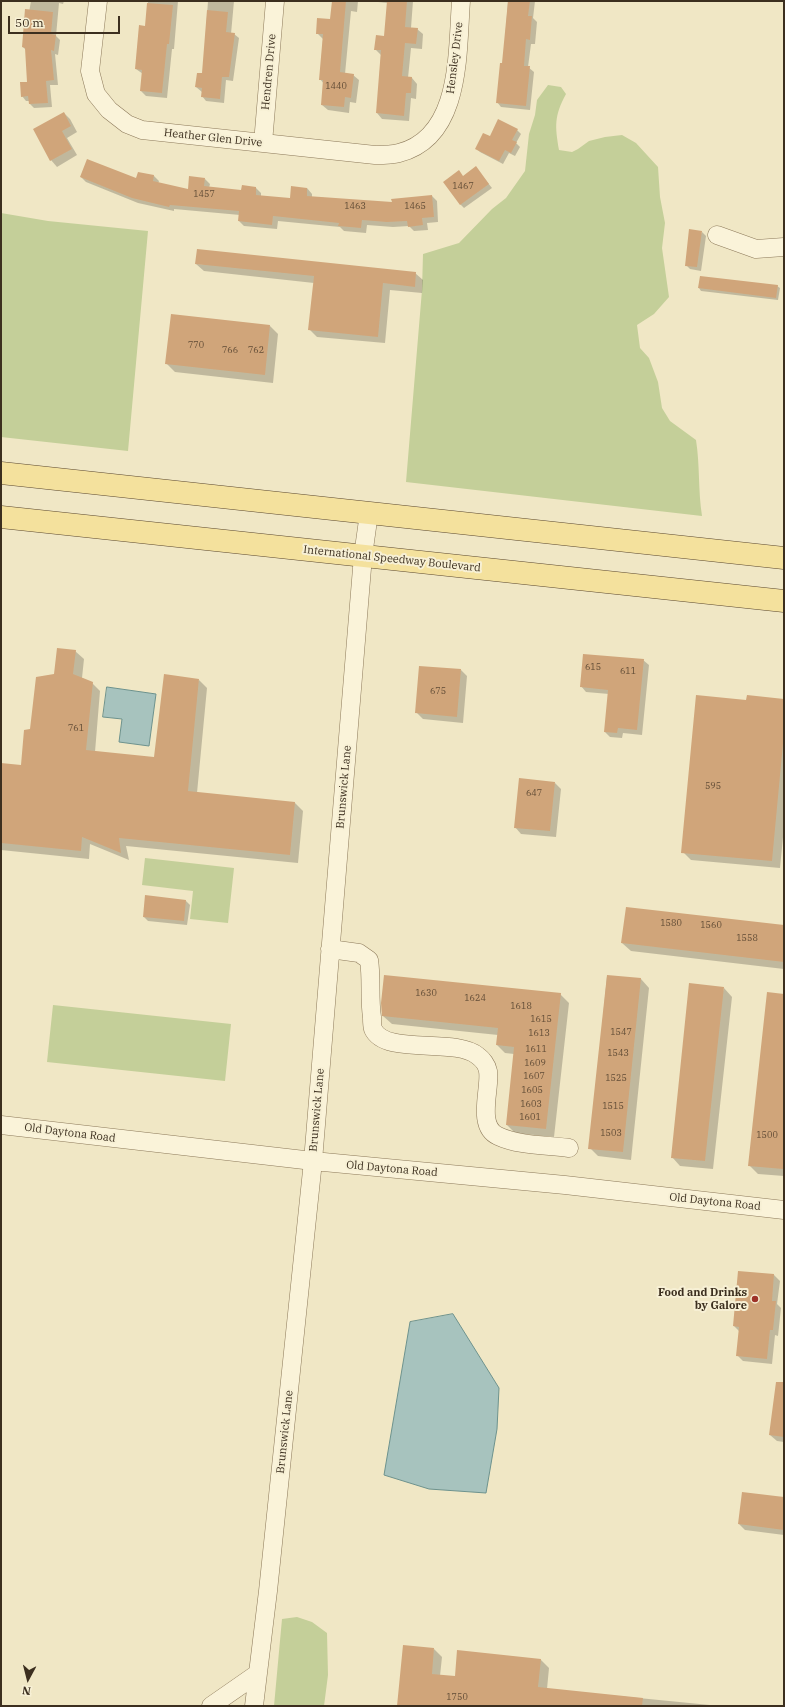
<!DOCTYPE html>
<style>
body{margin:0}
#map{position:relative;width:785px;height:1707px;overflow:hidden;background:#f0e7c5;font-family:"IBM Plex Serif",serif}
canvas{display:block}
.frame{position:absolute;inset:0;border:2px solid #3c2f1f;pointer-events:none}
.north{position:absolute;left:8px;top:1659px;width:40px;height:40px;-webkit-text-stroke:3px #f7f0d5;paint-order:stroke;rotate:187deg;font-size:11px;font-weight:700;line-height:16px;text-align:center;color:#3c2f1f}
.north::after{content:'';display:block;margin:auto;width:14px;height:18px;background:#3c2f1f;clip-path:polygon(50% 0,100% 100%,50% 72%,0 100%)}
.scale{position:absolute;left:8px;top:16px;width:112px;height:18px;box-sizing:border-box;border:2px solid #3c2f1f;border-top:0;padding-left:5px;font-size:12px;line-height:14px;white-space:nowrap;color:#3c2f1f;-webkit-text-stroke:3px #f7f0d5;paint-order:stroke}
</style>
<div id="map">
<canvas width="785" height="1707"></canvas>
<div class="frame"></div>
<div class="north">N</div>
<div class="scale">50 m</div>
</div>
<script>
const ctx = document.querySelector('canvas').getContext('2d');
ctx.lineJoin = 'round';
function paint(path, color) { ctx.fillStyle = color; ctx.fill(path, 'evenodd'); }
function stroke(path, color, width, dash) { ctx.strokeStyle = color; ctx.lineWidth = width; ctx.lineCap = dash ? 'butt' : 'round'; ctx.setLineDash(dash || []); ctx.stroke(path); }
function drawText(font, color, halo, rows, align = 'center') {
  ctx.font = font + ' "IBM Plex Serif",serif'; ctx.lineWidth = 4; ctx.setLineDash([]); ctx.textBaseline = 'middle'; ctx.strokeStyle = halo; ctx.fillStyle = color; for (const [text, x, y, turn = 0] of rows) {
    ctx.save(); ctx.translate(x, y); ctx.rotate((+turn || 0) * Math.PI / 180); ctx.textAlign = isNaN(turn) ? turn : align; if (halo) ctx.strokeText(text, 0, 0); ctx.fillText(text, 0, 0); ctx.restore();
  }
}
paint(new Path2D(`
 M548,85L561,87L566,94C554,116 555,126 559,150L572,152L578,149L589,141L605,137L622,135L636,143L658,167L660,197L665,223L662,248L669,297L654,314L637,325L640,348L649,358L658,382L662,408L670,421L696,440C700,465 698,490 702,516L406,482L422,290L423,254L459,243L492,209L506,198L525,171L529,134L535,115L537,100Z
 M1,213L48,221L148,231L128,451L1,437Z
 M145,858L234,868L228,923L190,919L193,891L142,885Z
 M53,1005L231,1024L225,1081L47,1062Z
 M297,1617L312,1622L327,1633L328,1675L324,1706H274L282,1619Z`), '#c4cf99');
const water = new Path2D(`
 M107,687L156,694L149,746L119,742L122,719L103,717Z
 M453,1314L499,1388L497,1429L486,1493L429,1489L384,1475L410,1322Z`);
paint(water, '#a7c3be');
stroke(water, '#6d928d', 1);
paint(new Path2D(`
 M31,1H64L63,4L59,3L56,36L60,40L58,55L55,54L58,85H50L52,107L34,108L30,104V101H26L22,96L28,83L26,50L23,47Z
 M148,1H178L174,49H172L167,98L146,96L141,91L143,74L136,69L146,27Z
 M208,1H242H234L231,34H234L239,38L233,81L226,80L224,103L206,101L202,96V92L196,87L203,74Z
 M333,1H358L357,12L351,11L345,74L353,75L359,80L356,103L350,102L349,113L328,110L322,105L324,84L320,79L323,39L317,33L331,20Z
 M368,1H413L411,28L417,29L423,34L422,49L411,48L408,78H412L417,84L416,99L411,98L409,121L382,119L377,113L381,55L375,49L385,37L388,3Z
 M508,1H535L533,18L537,22L535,44H531L528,67L534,72L530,110L501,107L497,102L503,65Z
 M64,113L70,119L77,132L67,138L77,155L57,167L51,160Z
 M517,130L521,134L516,143L520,147L515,156L509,153L503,164L480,152L476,148L490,138Z
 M476,168L492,188L464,208L460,204L463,177Z
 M154,176L159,181L158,184L189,191L205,179L210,184L209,188L242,191L256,188L261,193V197L290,200L307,188L312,194V197L393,203L432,196L437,201L438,222L427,223L428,230L414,231L409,226L393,227L367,225L366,233L344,231L340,227L278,221L277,229L244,226L239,221L240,215L174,209V211L138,203L86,182L81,177L137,179Z
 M702,232L706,236L701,271L690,269L686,265Z
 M196,264L415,273L423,280L422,293L390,290L385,343L317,337L309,329L314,283L204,271Z
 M777,286L780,288L778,300L701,291L699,288Z
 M270,326L278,334L273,383L175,372L166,363Z
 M75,651L84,659L82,678L92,683L100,691L95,752L155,758L199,680L207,688L197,793L295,803L303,811L298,863L126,846L129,860L90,844L89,859L1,850V764L22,766L31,730L55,674Z
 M643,660L649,665L642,735L623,733L622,738L610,737L605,732L609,694L586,692L581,686Z
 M461,670L467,676L463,723L423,719L417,713Z
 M784,700V827L780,868L691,860L683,852L747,701Z
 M555,783L561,789L556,837L521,834L515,827Z
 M186,901L190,905L187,925L148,921L144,917Z
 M784,926V969L631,951L622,943Z
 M607,976L641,979L649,988L631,1160L598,1156L590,1148Z
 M724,988L732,997L713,1169L680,1166L672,1157Z
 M768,993L784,995V1176L758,1174L749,1165Z
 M560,994L569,1003L554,1137L515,1133L507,1125L514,1054L505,1053L497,1045L498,1035L392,1024L383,1016Z
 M739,1272L774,1275L780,1281L777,1304L781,1308L778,1336L775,1335L772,1364L743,1361L738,1356L740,1332L734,1326Z
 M784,1394V1442L777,1441L770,1435Z
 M784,1498V1535L745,1530L739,1524Z
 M434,1649L442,1657L440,1676L456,1677L541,1660L549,1668L547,1689L720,1706H398Z`), '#0003');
paint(new Path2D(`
 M332,1H346L340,72L354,74L351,98L345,97L344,107L321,105L323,80H319L323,34H316L317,18L330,19Z
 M387,1H407L405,27L418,28L416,44L405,43L402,76L412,77L411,93H406L404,116L376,113L381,50H374L376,35L384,36Z
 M508,1H530L528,16H532L530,40L526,39L524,66H530L526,106L496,103L500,63H502Z
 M147,3L173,5L169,44H167L162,93L140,91L142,70L135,69L139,25L145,26Z
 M25,9L53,12L51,34L56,35L54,51L51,50L54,80L46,81L48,103L29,104L28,96L21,97L20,82H27L25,48L22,47Z
 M207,10L228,12L226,32L235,33L229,77H222L220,99L201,97L202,88L195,87L197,73H202Z
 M64,112L71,126L62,131L72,149L50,161L33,129Z
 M498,119L518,129L512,140L517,142L511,153L505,150L499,161L475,149L483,133L490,136Z
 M87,159L136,178L138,172L154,175L153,181L188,189L189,176L205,178L204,186L241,190L242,185L256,187V195L290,198L291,186L307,188V196L392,202L391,199L432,195L434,217L422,218L423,225L408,227L407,221L387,222L362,220L361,228L338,226L339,223L273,216L272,225L238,221L239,211L170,205L169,207L132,198L80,177Z
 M476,166L489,184L460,205L443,182L459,170L463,176Z
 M689,229L702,231L697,267L685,266Z
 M197,249L416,272L415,287L383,283L378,337L308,330L314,276L195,264Z
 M700,276L778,285L776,298L698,288Z
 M171,314L270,325L265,375L165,364Z
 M57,648L76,650L73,674L93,682L86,750L154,757L164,674L199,679L188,791L295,802L290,855L119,838L121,853L82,837L81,851L1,843V763L21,765L24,730L30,729L36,677L54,674Z
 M583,654L644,659L637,730L618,728L617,733L604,732L608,690L580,687Z
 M419,666L461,669L457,717L415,713Z
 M696,695L746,700L747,695L784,699V733L772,861L681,853Z
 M519,778L555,782L550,831L514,828Z
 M145,895L186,900L184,921L143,917Z
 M626,907L784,925V962L621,943Z
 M384,975L561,993L546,1129L506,1125L514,1047L496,1045L498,1028L382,1016L381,1003Z
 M607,975L641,978L623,1152L588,1149Z
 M689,983L724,987L705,1161L671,1158Z
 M767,992L784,994L783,1169L748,1166Z
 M738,1271L774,1274L772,1301H776L773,1330H770L767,1359L736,1356L739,1327L733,1326Z
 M776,1382H784V1437L769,1435Z
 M742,1492L784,1497V1530L738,1524Z
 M403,1645L434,1648L432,1674L455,1676L457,1650L541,1659L538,1687L643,1698L642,1706H397Z`), '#d0a57a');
const minor = new Path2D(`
 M98,1L90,71L96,94L109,110L127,124L142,130L375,155C383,155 392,155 399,153C462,137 457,52 461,1
 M263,143L275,1
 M717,235L756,249L784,247
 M330,949L359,953L369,960C372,979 369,998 372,1017C372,1021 372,1026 373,1029C385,1056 455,1037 478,1056C482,1059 487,1065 488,1071C491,1088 476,1126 498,1136C519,1146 547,1145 569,1148
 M1,1125L313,1161L565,1185L784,1210
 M211,1706L257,1674
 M254,1706L268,1591L313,1161L363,556L369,513`);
const major = new Path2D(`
 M1,473L784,558
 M1,517L784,601`);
stroke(minor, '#8c795a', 19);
stroke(major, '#5a472f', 23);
stroke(minor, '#faf3d9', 18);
stroke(major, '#f4e19d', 22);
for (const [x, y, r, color] of [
 [755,1299,4,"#9e3228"]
]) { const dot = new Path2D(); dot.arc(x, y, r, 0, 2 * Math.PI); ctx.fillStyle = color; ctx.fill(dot); stroke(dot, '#f7f0d5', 1.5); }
drawText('9px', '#614c36', null, [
 ["1440",336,86],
 ["1467",463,186],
 ["1457",204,194],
 ["1463",355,206],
 ["1465",415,206],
 ["770",196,345],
 ["766",230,350],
 ["762",256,350],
 ["615",593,667],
 ["611",628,671],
 ["675",438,691],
 ["761",76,728],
 ["595",713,786],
 ["647",534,793],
 ["1580",671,923],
 ["1560",711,925],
 ["1558",747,938],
 ["1630",426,993],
 ["1624",475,998],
 ["1618",521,1006],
 ["1615",541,1019],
 ["1547",621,1032],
 ["1613",539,1033],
 ["1611",536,1049],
 ["1543",618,1053],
 ["1609",535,1063],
 ["1607",534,1076],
 ["1525",616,1078],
 ["1605",532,1090],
 ["1603",531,1104],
 ["1515",613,1106],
 ["1601",530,1117],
 ["1503",611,1133],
 ["1500",767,1135],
 ["1750",457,1697]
]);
drawText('11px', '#3c2f1f', '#f7f0d5', [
 ["Hensley Drive",455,58,-83],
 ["Hendren Drive",269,72,-85],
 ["Heather Glen Drive",213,138,6],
 ["International Speedway Boulevard",392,559,6],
 ["Brunswick Lane",344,787,-85],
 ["Brunswick Lane",317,1110,-85],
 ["Old Daytona Road",70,1133,7],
 ["Old Daytona Road",392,1169,5],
 ["Old Daytona Road",715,1202,6],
 ["Brunswick Lane",285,1432,-84]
]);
drawText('bold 11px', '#3c2f1f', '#f7f0d5', [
 ["Food and Drinks",747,1293],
 ["by Galore",747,1306]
], 'right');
</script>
